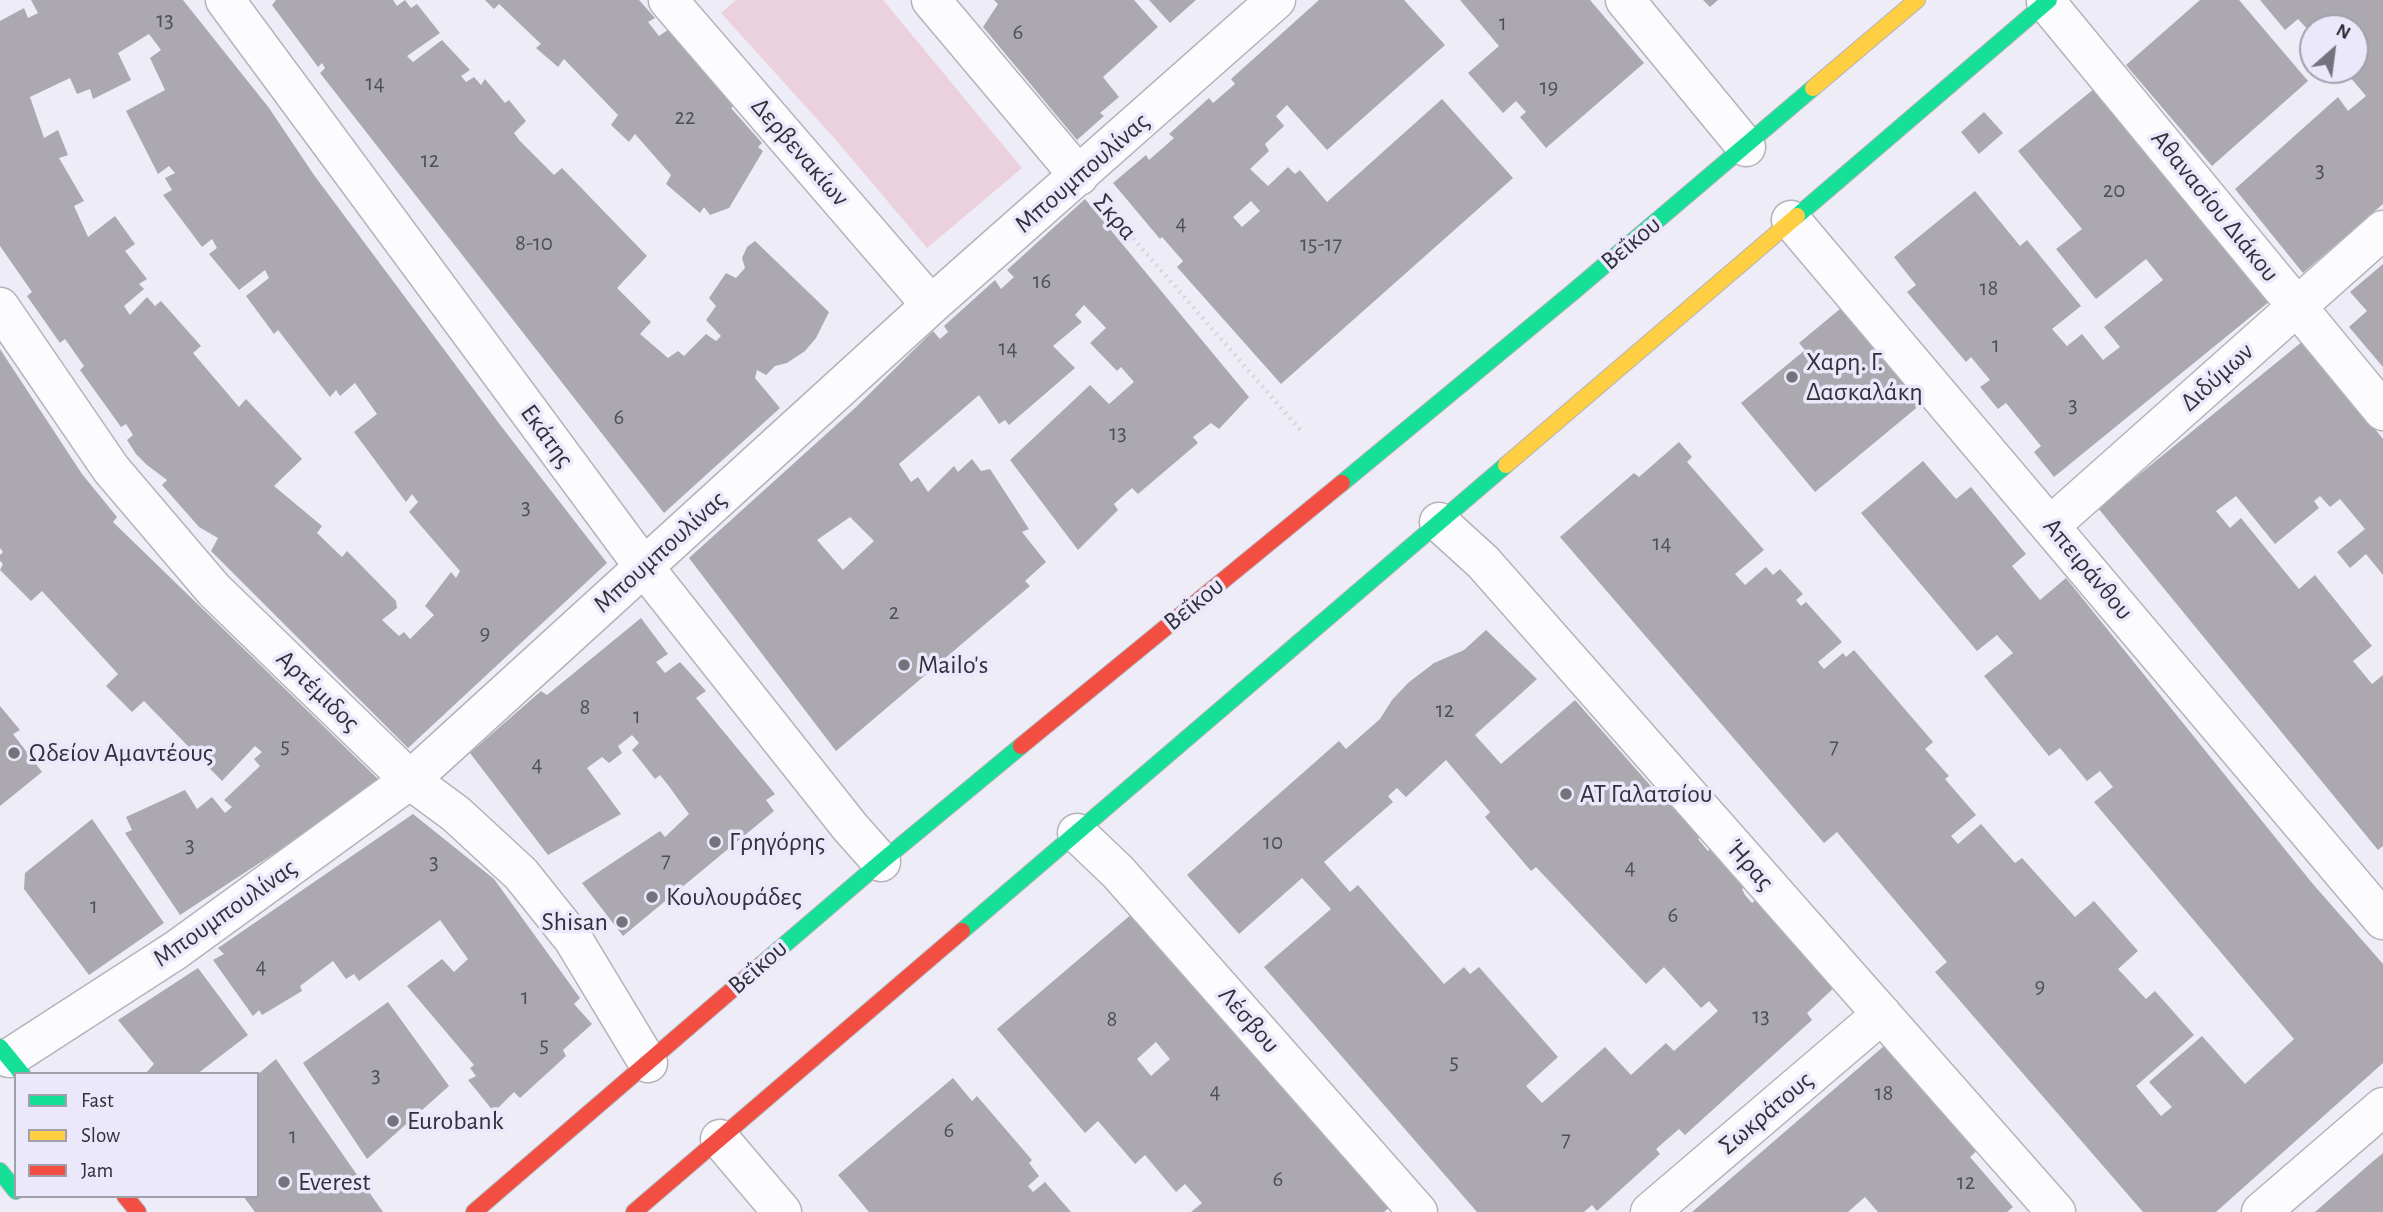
<!DOCTYPE html>
<meta charset="utf-8">
<style>
body{margin:0}
#map{position:relative;width:2383px;height:1212px;overflow:hidden;background:#eeecf6;font-family:"Alegreya Sans",sans-serif}
canvas{display:block}
.legend{position:absolute;left:14px;top:1072px;width:245px;height:126px;box-sizing:border-box;background:#eae8fa;border:2px solid #a09fac;margin:0;padding:9px 12px;list-style:none;font-size:21px;color:#323138}
.legend li{display:flex;align-items:center;gap:14px;height:35px}
.legend b{width:35px;border:2px solid #a09fac}
.north{position:absolute;left:2299px;top:14px;width:70px;height:70px;box-sizing:border-box;background:#eae8fa;border:2px solid #a09fac;border-radius:50%;rotate:28deg;font-size:19px;font-weight:700;line-height:28px;text-align:center;color:#323138}
.north::after{content:'';display:block;margin:auto;width:24px;height:32px;background:#74727a;clip-path:polygon(50% 0,100% 100%,50% 72%,0 100%)}
</style>
<div id="map">
<canvas width="2383" height="1212"></canvas>
<ul class="legend">
<li><b style="height:9px;background:#16e098"></b>Fast</li>
<li><b style="height:9px;background:#ffcf43"></b>Slow</li>
<li><b style="height:9px;background:#f24e42"></b>Jam</li>
</ul>
<div class="north">N</div>
</div>
<script>
const ctx = document.querySelector('canvas').getContext('2d');
ctx.lineJoin = 'round';
function paint(path, color) { ctx.fillStyle = color; ctx.fill(path, 'evenodd'); }
function stroke(path, color, width, dash) { ctx.strokeStyle = color; ctx.lineWidth = width; ctx.lineCap = dash ? 'butt' : 'round'; ctx.setLineDash(dash || []); ctx.stroke(path); }
function drawText(font, color, halo, rows, align = 'center') {
  ctx.font = font + ' "Alegreya Sans",sans-serif'; ctx.lineWidth = 7; ctx.setLineDash([]); ctx.textBaseline = 'middle'; ctx.strokeStyle = halo; ctx.fillStyle = color; for (const [text, x, y, turn = 0] of rows) {
    ctx.save(); ctx.translate(x, y); ctx.rotate((+turn || 0) * Math.PI / 180); ctx.textAlign = isNaN(turn) ? turn : align; if (halo) ctx.strokeText(text, 0, 0); ctx.fillText(text, 0, 0); ctx.restore();
  }
}
paint(new Path2D(`
 M736,0H883L1022,168L927,248L836,140L721,13Z`), '#ebd0dd');
paint(new Path2D(`
 M31,0H183L269,108L314,175L501,426L607,563L408,748L211,551L218,538L199,527L162,485L167,480L147,465L136,454L127,440L133,435L126,424L121,427L80,370L84,366L65,339L60,343L27,296L32,292L0,246V21L24,8L28,18L38,13ZM149,34L161,50L150,58L165,90L126,111L158,174L169,166L175,173L165,178L172,190L163,195L202,247L212,239L217,248L209,254L239,290L265,270L269,278L246,296L274,334L278,330L330,397L336,390L340,396L355,383L377,414L354,432L406,502L412,494L418,502L409,512L460,571L456,578L451,572L425,606L434,615L410,639L404,632L399,636L382,620L397,608L396,601L347,551L342,557L317,533L322,526L274,486L302,459L246,399L239,407L193,353L201,346L161,301L155,306L147,297L130,315L124,306L144,289L139,284L147,279L125,251L135,244L115,216L88,237L74,206L84,201L59,158L68,155L58,130L44,138L30,97L70,78L77,94L90,89L93,99L131,80L118,53Z
 M276,0H393L397,6L405,0L411,8L417,4L440,33L407,56L413,62L442,40L470,70L461,76L466,82L474,77L481,85L485,79L505,103L509,100L526,121L514,133L519,140L554,175L562,168L647,256L617,288L651,322L640,334L668,358L678,351L684,356L706,334L716,341L721,336L706,320L716,306L709,298L726,273L736,278L745,268L742,258L747,247L755,241L829,312L816,338L805,351L787,363L775,366L766,375L757,370L755,378L780,408L664,513L320,73L325,68L322,63L318,67L272,5Z
 M485,0H639L655,18L648,22L659,36L669,29L737,104L731,108L762,143L758,147L763,151L729,208L710,215L704,207L700,213L666,184L671,175L635,134L629,142L611,125L618,115L564,59L558,67L536,48L541,44L499,4L494,9Z
 M994,0H1134L1158,27L1103,77L1119,97L1100,113L1104,116L1077,140L983,27L998,4Z
 M1149,0H1196L1170,23Z
 M1319,0H1404L1445,45L1327,150L1287,105L1276,116L1284,126L1265,144L1269,151L1250,169L1268,186L1288,167L1295,174L1300,170L1327,202L1442,99L1513,178L1281,384L1177,267L1183,261L1162,237L1160,239L1113,183L1146,155L1149,160L1174,138L1169,134L1209,98L1213,103L1235,84L1231,79ZM1251,201L1260,211L1242,227L1233,217Z
 M1460,0H1590L1644,63L1546,148L1520,117L1526,112L1516,101L1503,113L1468,73L1499,46Z
 M1703,0H1718L1710,7Z
 M2200,0H2239L2308,81L2212,166L2126,65Z
 M2260,0H2383V204L2303,273L2235,189L2338,97L2348,111L2366,96L2344,70H2355V28H2313V35L2298,19L2285,30Z
 M2095,88L2270,301L2054,477L2034,452L2041,446L2006,403L1998,409L1980,387L1990,380L1971,357L1966,362L1907,292L1916,285L1894,257L1975,191L2020,246L2027,240L2081,306L2052,329L2067,346L2082,334L2103,360L2120,347L2104,327L2163,280L2146,259L2096,299L2056,249L2082,229L2018,151Z
 M1984,112L2003,133L1979,154L1961,132Z
 M1085,199L1249,397L1219,429L1211,423L1193,437L1198,443L1138,494L1132,488L1114,504L1118,510L1078,550L1010,460L1090,385L1109,404L1134,382L1121,367L1117,371L1090,343L1106,328L1084,305L1075,315L1082,322L1053,346L1075,368L1009,425L1005,420L999,424L979,395L899,464L911,482L918,477L928,492L954,466L958,472L972,459L981,471L990,469L1029,529L1022,532L1046,562L1025,581L1030,586L836,751L689,558L855,408L933,331L940,339L948,332L944,326L995,280L1001,289L1014,277L1007,270ZM850,517L874,541L843,570L817,540Z
 M2383,264V367L2349,327L2367,311L2350,292Z
 M1852,299L1932,395L1815,492L1741,403L1805,350L1799,343Z
 M2303,341L2383,439V575L2366,554L2350,568L2337,552L2365,529L2340,499L2330,507L2320,496L2314,501L2319,508L2275,544L2236,496L2216,511L2230,528L2241,518L2299,589L2315,575L2372,646L2353,661L2372,684L2383,675V846L2378,850L2098,508Z
 M0,349L82,474L117,517L113,522L382,783L180,915L125,833L132,830L126,817L185,790L197,809L212,797L225,813L232,807L224,800L260,766L254,759L262,752L255,746L222,781L144,701L132,712L106,686L118,674L42,591L31,601L0,570L3,564L0,561V555L3,552L0,548Z
 M1679,442L1692,457L1687,462L1764,550L1735,574L1745,585L1766,567L1773,575L1780,569L1803,594L1796,600L1801,606L1806,602L1842,642L1818,662L1824,669L1843,653L1846,657L1854,650L1933,742L1925,749L1949,776L1945,779L1976,815L1951,836L1958,844L1981,824L2015,863L2022,858L2075,917L2094,901L2138,951L2118,969L2146,999L2155,991L2194,1035L2136,1086L2161,1116L2172,1107L2149,1082L2202,1036L2245,1084L2294,1039L2094,802L2113,787L2100,771L2087,781L2060,748L2049,756L1984,676L2013,653L1997,635L1977,651L1861,513L1923,461L1956,499L1971,487L2026,554L2012,566L2040,600L2066,578L2312,883L2383,964V1063L2216,1212H2143L1935,972L1947,962L1837,832L1824,843L1560,537L1634,473L1639,477Z
 M641,618L668,654L656,662L665,673L680,662L706,691L696,698L775,794L766,800L774,811L623,936L582,883L660,831L665,837L689,814L668,785L660,775L655,779L632,750L639,743L632,735L618,746L622,753L609,763L602,757L587,768L621,814L548,855L470,753L541,691L547,695Z
 M1486,630L1537,679L1475,735L1501,764L1575,700L1664,801L1669,795L1704,834L1698,839L1708,851L1712,847L1746,885L1742,889L1745,895L1752,903L1759,897L1838,984L1807,1013L1812,1020L1685,1135L1679,1129L1656,1149L1660,1154L1597,1211L1592,1205L1584,1212H1477L1264,967L1331,909L1302,878L1239,934L1187,875L1339,741L1346,749L1380,719L1392,700L1408,683L1434,663L1464,650ZM1446,760L1490,812L1485,817L1531,871L1536,867L1646,984L1664,967L1701,1008L1709,1001L1718,1011L1674,1051L1666,1043L1631,1075L1605,1047L1542,1103L1526,1086L1558,1057L1479,967L1470,974L1464,967L1444,984L1358,885L1350,892L1324,862L1393,802L1388,796L1397,788L1406,797Z
 M0,706L20,730L13,734L42,772L0,806Z
 M413,814L494,879L580,998L574,1004L592,1024L563,1050L566,1056L520,1098L514,1092L494,1112L468,1080L476,1076L470,1068L474,1065L407,986L442,959L454,972L468,959L440,920L359,981L354,974L346,979L333,961L300,986L302,991L262,1015L259,1010L253,1016L213,960L224,954L218,948Z
 M92,819L164,923L89,975L24,889L25,873Z
 M1140,907L1395,1202L1384,1212H1191L1202,1203L1185,1184L1176,1192L1145,1155L1135,1164L1098,1121L1085,1133L997,1029ZM1156,1042L1170,1059L1151,1076L1137,1059Z
 M198,968L248,1035L197,1074H145L154,1064L118,1020Z
 M388,1002L449,1086L367,1159L303,1063Z
 M1891,1040L1983,1145L1970,1157L2013,1207L2007,1212H1878L1865,1197L1848,1212H1692Z
 M276,1059L383,1212H255L243,1196H257V1075Z
 M953,1078L972,1101L977,1096L1032,1160L1029,1163L1039,1176L1028,1186L1033,1192L1045,1182L1071,1212H869L838,1175Z
 M2383,1153V1212H2315L2371,1163Z`), '#aba8b0');
const street = new Path2D(`
 M225,0L644,567L850,827L881,862
 M668,0L931,305
 M931,0L1079,176
 M1625,0L1746,147
 M2046,2L2383,411
 M1791,220L2383,920
 M0,307L111,469L214,590L410,780L456,814L521,874L573,939L648,1063
 M1439,522L1483,562L2056,1212
 M2051,525L2383,230
 M1077,833L1118,872L1418,1212
 M9,1058L176,950L410,780L931,305L1276,0
 M720,1139L782,1212
 M1650,1212L1882,1014
 M2261,1212L2383,1107`);
const fast = new Path2D(`
 M1797,216L2049,0
 M1342,483L1573,292L1813,88
 M962,931L1506,465
 M762,964L881,862L1021,746
 M0,1047L22,1074
 M0,1171L16,1191`);
const slow = new Path2D(`
 M1813,88L1917,0
 M1506,465L1797,216`);
const jam = new Path2D(`
 M1021,746L1342,483
 M125,1196L138,1212
 M474,1212L762,964
 M634,1212L962,931`);
stroke(street, '#b4b2ba', 41);
stroke(fast, '#b4b2ba', 18);
stroke(slow, '#b4b2ba', 18);
stroke(jam, '#b4b2ba', 18);
stroke(new Path2D(`
 M1110,212L1303,433`), '#d6d6d8', 4.5, [2, 5]);
stroke(street, '#fcfcfe', 38);
stroke(fast, '#16e098', 16);
stroke(slow, '#ffcf43', 16);
stroke(jam, '#f24e42', 16);
for (const [x, y, r, color] of [
 [1792,377,7,"#74727a"],
 [904,665,7,"#74727a"],
 [14,753,7,"#74727a"],
 [1566,794,7,"#74727a"],
 [715,842,7,"#74727a"],
 [652,897,7,"#74727a"],
 [622,922,7,"#74727a"],
 [393,1121,7,"#74727a"],
 [284,1182,7,"#74727a"]
]) { const dot = new Path2D(); dot.arc(x, y, r, 0, 2 * Math.PI); ctx.fillStyle = color; ctx.fill(dot); stroke(dot, '#eae8fa', 2.5); }
drawText('23px', '#504f56', null, [
 ["13",165,20],
 ["1",1503,23],
 ["6",1018,32],
 ["14",375,83],
 ["19",1549,87],
 ["22",685,117],
 ["12",430,160],
 ["3",2320,170],
 ["20",2114,190],
 ["4",1181,223],
 ["8-10",534,243],
 ["15-17",1321,244],
 ["16",1042,281],
 ["18",1989,288],
 ["1",1996,345],
 ["14",1008,348],
 ["3",2073,405],
 ["6",619,417],
 ["13",1118,433],
 ["3",526,507],
 ["14",1662,543],
 ["2",894,612],
 ["9",485,633],
 ["8",585,707],
 ["12",1445,710],
 ["1",637,716],
 ["5",285,746],
 ["7",1834,746],
 ["4",537,764],
 ["10",1273,842],
 ["3",190,845],
 ["7",666,860],
 ["3",434,862],
 ["4",1630,867],
 ["1",94,906],
 ["6",1673,915],
 ["4",261,966],
 ["9",2040,986],
 ["1",525,997],
 ["13",1761,1016],
 ["8",1112,1019],
 ["5",544,1045],
 ["5",1454,1062],
 ["3",376,1075],
 ["4",1215,1091],
 ["18",1884,1093],
 ["6",949,1130],
 ["1",293,1136],
 ["7",1566,1139],
 ["6",1278,1179],
 ["12",1966,1182]
]);
drawText('26px', '#323138', '#eae8fa', [
 ["Δερβενακίων",800,152,49],
 ["Μπουμπουλίνας",1082,173,-41],
 ["Αθανασίου Διάκου",2215,206,51],
 ["Σκρα",1115,217,49],
 ["Βεΐκου",1631,243,-40],
 ["Διδύμων",2217,377,-42],
 ["Εκάτης",547,436,54],
 ["Μπουμπουλίνας",660,552,-42],
 ["Απειράνθου",2088,569,50],
 ["Βεΐκου",1194,604,-39],
 ["Αρτέμιδος",318,691,44],
 ["Ήρας",1750,865,49],
 ["Μπουμπουλίνας",225,913,-35],
 ["Βεΐκου",758,967,-41],
 ["Λέσβου",1249,1020,49],
 ["Σωκράτους",1766,1113,-40]
]);
drawText('26px', '#323138', '#eae8fa', [
 ["Χαρη. Γ.",1806,362],
 ["Δασκαλάκη",1806,392],
 ["Mailo's",918,665],
 ["Ωδείον Αμαντέους",28,753],
 ["ΑΤ Γαλατσίου",1580,794],
 ["Γρηγόρης",729,842],
 ["Κουλουράδες",666,897],
 ["Shisan",608,922,"right"],
 ["Eurobank",407,1121],
 ["Everest",298,1182]
], 'left');
</script>
